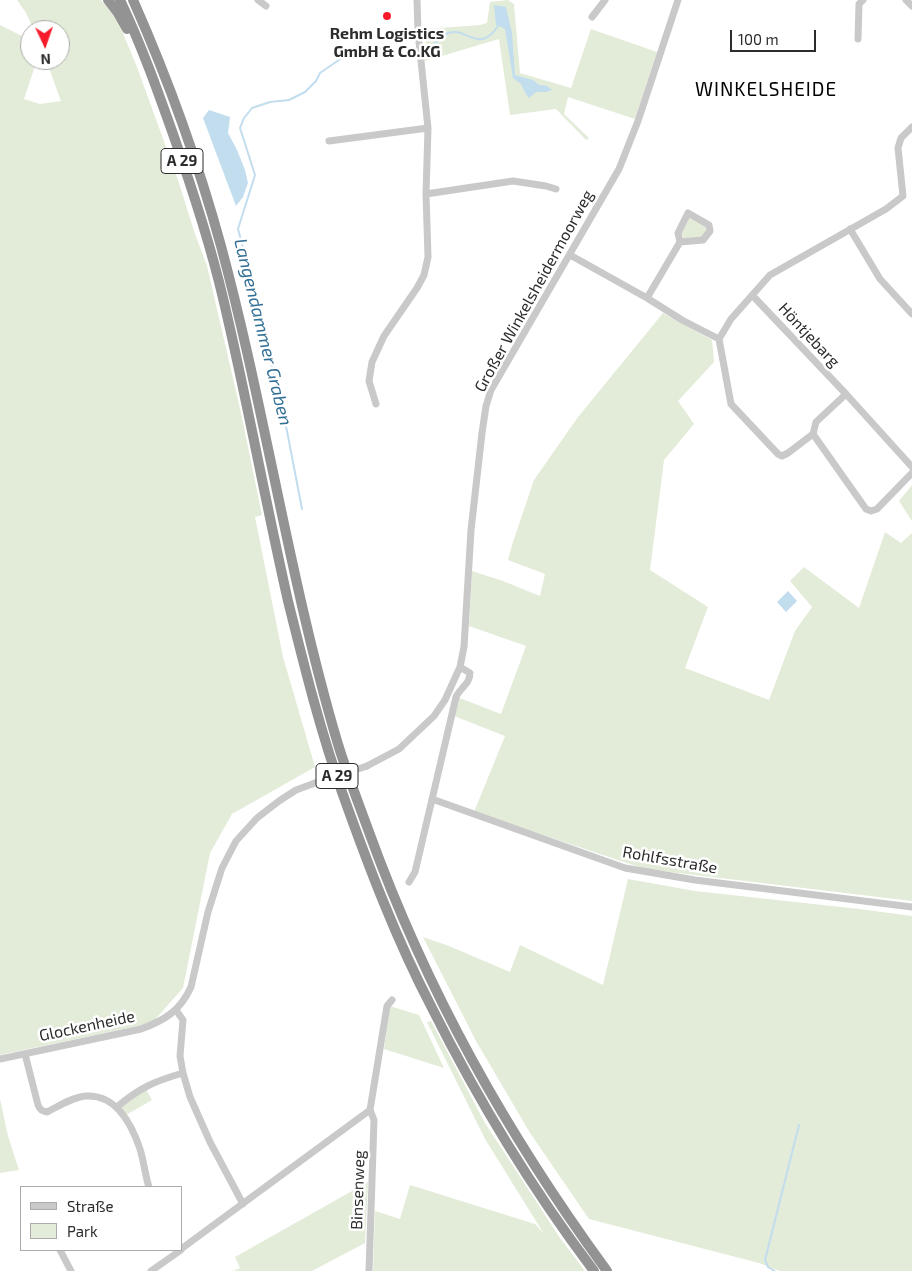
<!DOCTYPE html>
<meta charset="utf-8">
<style>
body{margin:0}
#map{position:relative;width:912px;height:1271px;overflow:hidden;background:#fff;font-family:"Exo 2",sans-serif}
canvas{display:block}
.legend{position:absolute;left:20px;top:1186px;width:162px;height:65px;box-sizing:border-box;background:#fff;border:1px solid #ababab;margin:0;padding:6px 9px;list-style:none;font-size:15px;color:#2c2c2c}
.legend li{display:flex;align-items:center;gap:10px;height:25px}
.legend b{width:25px;border:1px solid #ababab}
.north{position:absolute;left:20px;top:20px;width:50px;height:50px;box-sizing:border-box;background:#fff;border:1px solid #ababab;border-radius:50%;rotate:177deg;font-size:14px;font-weight:700;line-height:20px;text-align:center;color:#2c2c2c}
.north::after{content:'';display:block;margin:auto;width:18px;height:22px;background:#f71b2c;clip-path:polygon(50% 0,100% 100%,50% 72%,0 100%)}
.scale{position:absolute;left:730px;top:30px;width:86px;height:22px;box-sizing:border-box;border:2px solid #2c2c2c;border-top:0;padding-left:6px;font-size:15px;line-height:18px;white-space:nowrap;color:#2c2c2c;-webkit-text-stroke:4px #fff;paint-order:stroke}
</style>
<div id="map">
<canvas width="912" height="1271"></canvas>
<ul class="legend">
<li><b style="height:6px;background:#c9c9c9"></b>Straße</li>
<li><b style="height:14px;background:#e3ecd8"></b>Park</li>
</ul>
<div class="north">N</div>
<div class="scale">100 m</div>
</div>
<script>
const ctx = document.querySelector('canvas').getContext('2d');
ctx.lineJoin = 'round';
function paint(path, color) { ctx.fillStyle = color; ctx.fill(path, 'evenodd'); }
function stroke(path, color, width, dash) { ctx.strokeStyle = color; ctx.lineWidth = width; ctx.lineCap = dash ? 'butt' : 'round'; ctx.setLineDash(dash || []); ctx.stroke(path); }
function drawText(font, color, halo, rows, align = 'center') {
  ctx.font = font + ' "Exo 2",sans-serif'; ctx.lineWidth = 5; ctx.setLineDash([]); ctx.textBaseline = 'middle'; ctx.strokeStyle = halo; ctx.fillStyle = color; for (const [text, x, y, turn = 0] of rows) {
    ctx.save(); ctx.translate(x, y); ctx.rotate((+turn || 0) * Math.PI / 180); ctx.textAlign = isNaN(turn) ? turn : align; if (halo) ctx.strokeText(text, 0, 0); ctx.fillText(text, 0, 0); ctx.restore();
  }
}
paint(new Path2D(`
 M17,0H101L114,16L123,33L137,67L178,180L195,234L207,266L241,413L262,515L255,517L283,657L315,767L232,814L210,853L183,988L152,1023L0,1055V25L26,38L30,43V60H37L24,99L40,104L61,101L46,60H60V30H34L26,13Z
 M508,0L514,4L520,73L571,88L591,29L657,52L635,119L568,97L564,114L589,138L586,140L556,109L510,115L499,39L425,61L426,29L480,25L487,23L490,2Z
 M691,217L706,226L708,229L702,237L681,239L683,237L681,231L688,221V218Z
 M663,313L712,340L714,362L678,401L694,424L664,460L650,570L708,607L685,668L769,700L795,631L812,607L790,581L804,567L859,608L885,532L901,543L912,533V901L645,869L474,812L505,736L454,716L457,697L501,714L526,646L469,626L472,571L503,581L540,596L545,574L508,560L513,542L534,480L578,417Z
 M912,485V521L899,501Z
 M628,879L695,891L859,909L912,916V1271H780L759,1263L589,1219L530,1133L476,1041L423,937L449,946L510,972L520,945L603,985Z
 M390,1006L419,1015L444,1068L384,1049Z
 M431,1021L485,1123L560,1238L585,1271H373L375,1211L400,1219L410,1185L535,1224L544,1234L485,1139L427,1022Z
 M146,1089L152,1100L126,1115L122,1109V1106Z
 M0,1099L8,1136L19,1170L0,1173Z
 M368,1182L365,1243L312,1271H233L240,1268L235,1257Z`), '#e3ecd8');
paint(new Path2D(`
 M494,5L506,7L512,33L515,75L533,80L539,85L547,86L552,90L546,92H536L529,98L526,94L521,84L513,78L505,29L496,25Z
 M209,110L230,117L228,133L237,150L245,170L248,183L243,197L236,206L203,118Z
 M788,591L797,601L786,612L777,602Z`), '#c1ddee');
stroke(new Path2D(`
 M430,49C435,44 441,36 448,33C466,26 479,55 498,26
 M302,509L287,431L253,284L238,229L255,175L240,128L244,118L252,108L270,102L289,100L305,92L316,81L320,73L349,53L366,47L393,50L404,57L415,56
 M775,1271L768,1267L765,1260L799,1125`), '#c1ddee', 2);
stroke(new Path2D(`
 M258,0L266,6
 M906,0L912,6
 M592,17L605,0
 M858,39L859,4L863,0
 M329,141L428,128
 M426,194L513,181L546,186L556,189
 M850,229L880,279L912,314
 M570,255L647,298L682,320L719,339L731,319L770,275L886,209L903,196L898,148L901,138L912,127
 M752,295L846,394L912,467
 M647,298L680,242L703,240L710,231L709,225L688,213L678,233L680,242
 M719,339L731,404L778,454L782,456L788,453L813,434L866,509L871,511L877,509L912,473
 M376,404L369,381L372,362L384,336L417,288L424,275L428,257L426,194L428,128L418,32L417,0
 M813,434L816,422L846,394
 M367,766L399,749L434,716L445,700L460,667L464,647L471,530L482,433L486,406L491,390L619,169L638,121L678,0
 M432,799L625,868L695,880L912,907
 M409,882L415,872L456,697C460,688 470,684 470,673L460,667
 M176,1010L183,1020L180,1056L183,1073L190,1097L210,1142L243,1204
 M25,1054L38,1105C40,1110 42,1111 47,1112C59,1106 73,1097 86,1096C116,1094 132,1125 140,1149C144,1162 145,1175 149,1187
 M0,1059L141,1029C165,1020 180,1011 191,987L208,912L222,868L236,841L257,818L279,801L296,790L315,783
 M117,1107C139,1088 155,1081 183,1073
 M181,1249L370,1110L387,1006L392,1000
 M60,1250L71,1271
 M151,1271L181,1250
 M369,1271L374,1120L370,1110`), '#c9c9c9', 7);
stroke(new Path2D(`
 M108,0L118,13L127,29
 M120,0C141,44 157,89 173,134C192,188 210,243 223,298C247,399 265,500 288,601C304,665 320,730 342,792C368,865 396,939 432,1008C478,1100 532,1189 594,1271
 M133,0C168,79 198,162 221,246C265,409 289,578 337,741C346,771 358,802 369,832C427,992 507,1134 607,1271`), '#939393', 10);
stroke(new Path2D(`
 M315,783L367,766`), '#c9c9c9', 7);
for (const [x, y, r, color] of [
 [387,16,5,"#f71b2c"]
]) { const dot = new Path2D(); dot.arc(x, y, r, 0, 2 * Math.PI); ctx.fillStyle = color; ctx.fill(dot); stroke(dot, '#fff', 2); }
for (const [x, y, w] of [
 [182,161,42],
 [337,776,42]
]) { const box = new Path2D(); box.roundRect(x - w / 2, y - 12.5, w, 25, 4); ctx.fillStyle = '#fff'; ctx.fill(box); stroke(box, '#2c2c2c', 1); }
drawText('bold 15px', '#2c2c2c', null, [
 ["A 29",182,161],
 ["A 29",337,776]
]);
drawText('bold 16px', '#2c2c2c', '#fff', [
 ["Rehm Logistics",387,34],
 ["GmbH & Co.KG",387,52]
]);
drawText('16px', '#2c2c2c', '#fff', [
 ["Großer Winkelsheidermoorweg",534,291,-61],
 ["Höntjebarg",809,335,47],
 ["Rohlfsstraße",670,860,10],
 ["Glockenheide",87,1026,-12],
 ["Binsenweg",358,1190,-88]
]);
drawText('italic 18px', '#337096', '#fff', [
 ["Langendammer Graben",263,332,76]
]);
ctx.letterSpacing = '1px';
drawText('19px', '#000', '#fff', [
 ["WINKELSHEIDE",766,90]
]);
ctx.letterSpacing = '0px';
</script>
